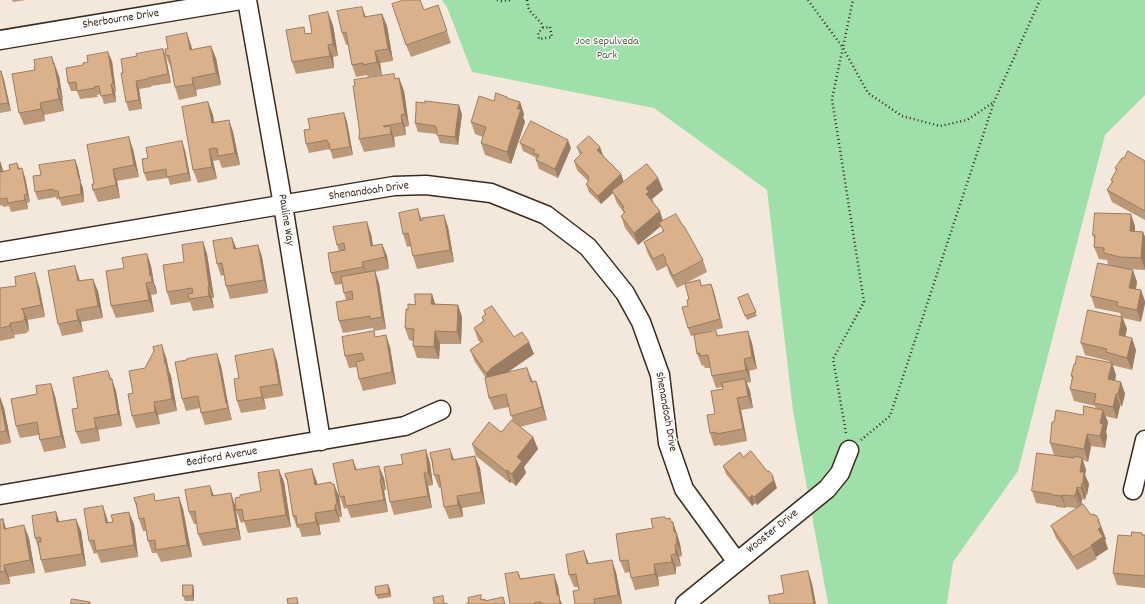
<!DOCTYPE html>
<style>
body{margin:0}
canvas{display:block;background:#f4e8dc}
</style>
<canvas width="1145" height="604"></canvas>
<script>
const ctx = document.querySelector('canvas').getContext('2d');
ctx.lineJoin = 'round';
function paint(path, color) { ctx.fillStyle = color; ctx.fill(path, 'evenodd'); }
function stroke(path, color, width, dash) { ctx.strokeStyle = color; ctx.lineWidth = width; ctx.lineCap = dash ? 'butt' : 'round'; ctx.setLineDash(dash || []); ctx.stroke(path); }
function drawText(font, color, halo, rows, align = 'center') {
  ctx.font = font + ' Dekko,sans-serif'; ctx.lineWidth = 3; ctx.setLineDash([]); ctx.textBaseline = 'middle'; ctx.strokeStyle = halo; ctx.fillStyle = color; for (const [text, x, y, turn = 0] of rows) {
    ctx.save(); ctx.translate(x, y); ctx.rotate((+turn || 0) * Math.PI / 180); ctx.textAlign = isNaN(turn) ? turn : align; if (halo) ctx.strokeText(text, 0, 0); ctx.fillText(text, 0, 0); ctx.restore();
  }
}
paint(new Path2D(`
 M442,0H1145V95L1105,135L1018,471L953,562L947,604H828L793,411L767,190L654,108L472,72L447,7Z`), '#9fe0aa');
const minor = new Path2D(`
 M247,0L283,205L321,441
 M0,40L241,0
 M0,252L394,186L426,185L491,193L546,215L588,247L625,293L641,322L660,375L668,443L684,489L737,562
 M1133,490L1145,440
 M0,495L405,426L441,410
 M685,604L827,489L840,473L849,450`);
stroke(minor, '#3b2a1e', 21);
stroke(new Path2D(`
 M497,0L501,1L513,0
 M527,0L529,10L542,24L543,28
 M808,0L843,48L868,93L902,116L940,126L967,120L994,102
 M550,27L552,37L539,39L538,33L543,28Z
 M846,433L833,359L864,302L832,99L853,0
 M861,440L890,416L994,102L1040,0`), '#3b2a1e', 2.5, [1, 3]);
stroke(minor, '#fff', 18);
paint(new Path2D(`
 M12,0H26L13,2Z
 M438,5L451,43L411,57L406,45L424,10Z
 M382,14L387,26L393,61L380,63L382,75L368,77L367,75L356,77L352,65L348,45H346L342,33L366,17Z
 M333,25L338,56L333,57L334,68L296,74L292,62L306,34L312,33Z
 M191,45L192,50L216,58L221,85L196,90L197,96L179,100L175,87L171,68L166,56Z
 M163,49L166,58L171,83L151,86V87L139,89L142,109L129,111L126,102L123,73L137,56Z
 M112,61L116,92H115L116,102L104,104L101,94L97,95L98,97L80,99L77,91H71L68,83Z
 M0,71H1L4,80L11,111L0,113Z
 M59,76L63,100L62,101L64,111L44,115L45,121L24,125L19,113Z
 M399,78L404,91L409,126L405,127L406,135L394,137L395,147L364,152L359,139L360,134L396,79Z
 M507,97L508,99L520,102L524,114L523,117L525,122L511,164L485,155L481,143L483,137L475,134L471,122L494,101Z
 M208,102L213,115L214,122L229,120L233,132L240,165L222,168L219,160L213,161L217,179L198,183L193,170Z
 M425,103L462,114L458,145L440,143L437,134L418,132L415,123Z
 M344,113L347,122L353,155L333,159L330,149L309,153L306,144L310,129Z
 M520,143L571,148L558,178L539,169L535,157L523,151Z
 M577,147H600L603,155L621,174L624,182L658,178L663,190L652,199L654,204L663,221L683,226L703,260L707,272L686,283L700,280L702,286L711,284L714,292L723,328L691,336L688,328V306L689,299L685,284L677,288L669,273L667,266L657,271L648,254L644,242L663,232L661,226L638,245L625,228L621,216L624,213L617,203L613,193L601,204L589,192L586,184L588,181L577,170L574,161L580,155Z
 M133,149L139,177L117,181L120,198L98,202L93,190L94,184Z
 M185,150L191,181L170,185L168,178L147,181L144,173Z
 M1124,158L1145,161V220L1112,202L1107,190L1112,183L1111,180L1116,171L1115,168Z
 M75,160L78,168L81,183L83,188L84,202L62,206L59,199L57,200L56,197L38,200L35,192L41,175Z
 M0,161L3,171L10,170L17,163L20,169L25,177L30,202L27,203L28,209L11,212L9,206L3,207L2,205L0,206Z
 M444,215L448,227L454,262L417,269L413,256L411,246L407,247L403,234L422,221Z
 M1135,226V231L1143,232L1145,237V270L1129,269L1137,282L1136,289L1141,322L1123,318L1127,329L1125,336L1136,350L1132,370L1112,365L1116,375L1115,381L1121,382L1125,394L1122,406H1120L1117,419L1105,416L1108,422L1106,432L1107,436L1105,448L1091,446L1088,462L1083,460L1086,470L1085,475L1089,484L1087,495H1086L1085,500L1082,499L1081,506L1091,515L1095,516L1099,520L1106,539L1105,540L1108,549L1096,557L1097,559L1077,570L1056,538L1051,526L1077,508L1066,507V508L1056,507V506L1036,503L1032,491L1054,455L1050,443L1054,422L1083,415L1096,409L1095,406L1074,401L1070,389L1072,378L1071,376L1075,364L1110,363L1109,361L1085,355L1081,343L1121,317L1120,313L1095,308L1091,296L1108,265L1107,260L1099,259L1094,247V239L1093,235Z
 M371,234L373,246L382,244L387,256L389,269L375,272L379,283L386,329L374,331L373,328L343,333L339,321L346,300L344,293L342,284L335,285L331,273L339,251L337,245Z
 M232,238L236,249L258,245L262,257L268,293L230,299L226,286L224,275L221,276L217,264Z
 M203,242L207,254L214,298H212L214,308L193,311L190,302L171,305L167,292L184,262Z
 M147,254L151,266L154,283L156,288L157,294L151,295L154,312L116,318L111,306L124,268Z
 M75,266L80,281L98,291L103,318L81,322L83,332L62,336L58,324Z
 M39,286L45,317L27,320L29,331L27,332V333L14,335L15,338L0,341V288Z
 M748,294L757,316L747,320L738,298Z
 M435,304L458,305L462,317L461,344H440L439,359L417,358L413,346V341L409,340L405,328L408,310Z
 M484,311L534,354L507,373L532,381H536L540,393L547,420L520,427L533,437L538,449L524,467L526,473L516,486L511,482L510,483L476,456L472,444L501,432L513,421L509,407L494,410L489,398L486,378L475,362L470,350L481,343L478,340L474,328L483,321L482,317L485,315Z
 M716,331L718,336L752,343L757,369L749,371L751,382L747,383L750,391L753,408L741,410L747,441L721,446L720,445L714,446L710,433L715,414L723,389L722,387L716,388L712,376L710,368H705L703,365L702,366L697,354Z
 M390,347L396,384L363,391L359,379L357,367L349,368L345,356Z
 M217,354L221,366L229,409L232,420L205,425L201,413L200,408L186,411L182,399Z
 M166,357L169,371L171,376L177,411L158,415L160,424L136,428L132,416L133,393L145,368Z
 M277,361L283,396L264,399L266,409L241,413L237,401L239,378Z
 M111,379H112L116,391L122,426L98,430L100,441L81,444L76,432L78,408Z
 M51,384L55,396L66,448L44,452L40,440L39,435L20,438L16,426L37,394Z
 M0,397L4,408L11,443L0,445Z
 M426,450L430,463L433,485L428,486L432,508L394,515L390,502L403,464Z
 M743,457L776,485V486L777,488L757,505L755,503L752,506L726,474L723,466Z
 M431,459H454L480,468L485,504L462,508L463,517L449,519L444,507L441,487L439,488L434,475L432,464Z
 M353,460L357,470L384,478L386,490L384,491L388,512L351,518L347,508L344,509L340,497Z
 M312,469L317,485L332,484L339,496L342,517H339L340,522L319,525L321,535L302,537L299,528H297L293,516L288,483L286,478Z
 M279,470L284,482L291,527L248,533L244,522L241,523L236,510L240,497L261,491Z
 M214,496L235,505L241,540L203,546L198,534L197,524H194L189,512Z
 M179,497L183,509L192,557L161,562L157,553H152L148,541L146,531H143L139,519L137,509L135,502L156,501Z
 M56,512L59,521L81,531L86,566L45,573L41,560L38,547L35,538Z
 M107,518L108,523L134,524L138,557L101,563L97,553L94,554L89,541Z
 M3,519L6,529L29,538L35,573L9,577L10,584L0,585V520Z
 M666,519L671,522L677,534L680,544L682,556L679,557L681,566L676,567V574L658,577L659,586L635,590L631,578L630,572L625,573L620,561L653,528Z
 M1143,535H1145V588L1117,585L1113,573L1131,536Z
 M589,564L616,572L622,604H575L579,590L578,587H574L569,575Z
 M518,572L521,579L558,586L560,600L562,604H510Z
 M388,585L390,589L391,597L378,599L376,595Z
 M194,590V601H185L183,596Z`), '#bb9878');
paint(new Path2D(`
 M362,7L367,20L364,17Z
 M328,12L333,25L338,56L333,44Z
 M382,14L387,26L393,61L388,49Z
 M187,33L191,45L194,62L190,50Z
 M328,45L333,57L334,68L330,56Z
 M211,46L216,58L221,85L216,73Z
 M163,49L166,58L171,83L168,74Z
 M375,51L380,63L382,75L377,62Z
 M108,52L112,61L116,92L113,83Z
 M52,57L59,76L63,100L59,88Z
 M1,71L4,80L11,111L8,103Z
 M192,78L196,90L197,96L193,84Z
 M399,78L404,91L409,126L405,114Z
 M136,81L139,89L142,109L139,100Z
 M111,84L115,92L116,102L113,94Z
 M57,88L62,101L64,111L59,99Z
 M208,102L213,115L216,135L212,123Z
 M520,102L524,114L523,117L525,122L511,164L507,152Z
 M40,103L44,115L45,121L41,109Z
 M459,105L462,114L458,145L455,137Z
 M344,113L347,122L353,155L350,147Z
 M401,115L405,127L406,135L402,123Z
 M229,120L233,132L240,165L235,153Z
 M390,126L394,138L395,147L391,134Z
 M129,137L133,149L139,177L134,165Z
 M568,140L571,148L558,178L555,169Z
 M182,141L185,150L191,181L188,173Z
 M600,147L603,156L597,150Z
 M209,149L213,161L217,179L212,167Z
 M75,160L78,168L81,183L83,188L84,202L81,194Z
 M0,161L2,167L5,180L1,172Z
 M22,168L25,177L30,202L27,194Z
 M113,169L117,181L120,198L116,185Z
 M621,174L624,183L612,191L613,193L601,204L598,196Z
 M658,178L663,190L652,199L654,204L646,194V188Z
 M24,195L27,203L28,209L25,200Z
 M418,209L422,221H420Z
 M660,211L664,224L659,223L661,226L638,245L634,233Z
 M1131,214L1135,226V243L1130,231Z
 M444,215L448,227L454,262L450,250Z
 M367,222L371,234L375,258L371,246Z
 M1143,232L1145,237V269L1141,258Z
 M232,238L237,250L234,249Z
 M203,242L207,254L214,298L209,286Z
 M382,244L387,256L389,269L385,257Z
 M258,245L262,257L268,293L264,280Z
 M147,254L151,266L154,283L156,288L157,294L150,276Z
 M362,262L367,274L368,279L363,267Z
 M75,266L79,278L82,293L78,281Z
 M1133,270L1137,282L1134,300L1129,288Z
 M375,271L379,283L386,329L382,317Z
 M35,273L39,286L45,317L41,305Z
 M93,279L98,291L103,318L98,306Z
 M146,283L151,295L154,312L149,300Z
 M711,284L714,292L723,328L720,319Z
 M208,286L212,298L214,308L209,296Z
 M1141,290L1145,301V304L1141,322L1137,310Z
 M432,294L436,306L431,304Z
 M458,305L462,317L461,344L457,332Z
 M21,309L25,319L23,309L28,321L29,331Z
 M76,310L81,322L83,332L78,320Z
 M1122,317L1127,329L1123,347L1119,335Z
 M10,323L15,338L10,326Z
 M435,331L440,344L439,359L434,347Z
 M748,331L752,343L757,369L752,357Z
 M386,335L390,347L396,384L392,372Z
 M1132,338L1136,350L1132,370L1127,358Z
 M529,342L534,354L494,381L491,385L486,373L490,369Z
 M162,345L166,357L169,371L171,376L177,411L172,399Z
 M273,349L277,361L283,396L279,384Z
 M217,354L221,366L229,409L232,420L226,403Z
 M744,359L749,371L751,382L746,370Z
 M1112,363L1116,375L1113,391L1108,379Z
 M527,368L532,380L535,394L531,382Z
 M108,371L116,391L122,426L118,414Z
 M745,379L750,391L753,408L748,396Z
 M536,381L540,393L547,420L542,407Z
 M1121,382L1125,394L1122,406L1118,394Z
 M51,384L55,396L66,448L61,436Z
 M260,387L264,399L266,409L262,397Z
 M1116,394L1120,406L1117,419L1113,407Z
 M0,397L4,408L11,443L6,431L0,402Z
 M737,398L741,410L747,441L743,429Z
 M154,402L158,415L160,424L155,412Z
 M1103,410L1108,422L1106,432L1107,436L1105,448L1100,436V423Z
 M94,418L98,430L100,441L96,428Z
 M1087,434L1091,446L1088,462L1084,449Z
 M533,437L538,449L524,467L526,473L516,486L512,474L517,457Z
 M450,449L455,462L452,460Z
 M426,450L430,463L433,485L428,473Z
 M475,456L480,468L485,504L481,492Z
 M1082,458L1086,470L1085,475L1089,484L1087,495L1080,472Z
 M353,460L357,473L355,470Z
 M379,466L384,478L386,490L381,478Z
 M312,469L317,482L319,497L315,485Z
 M279,470L284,482L291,527L286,515Z
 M507,470L511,482L510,483L506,471Z
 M424,473L428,486L432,508L428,496Z
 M773,476L776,485V486L777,488L757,505L754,497Z
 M380,479L384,491L388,512L384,500Z
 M331,482L336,494L334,484L339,496L342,517L337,504Z
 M1082,483L1086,495L1085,500L1081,488Z
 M210,486L215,498L212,496Z
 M1077,487L1082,499L1081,506L1076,494Z
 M231,493L235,505L241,540L237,528Z
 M1075,494L1079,506V508L1075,496Z
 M752,495L755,503L752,506L749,498Z
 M1062,495L1066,507V508L1061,496Z
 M457,496L462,508L463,517L458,505Z
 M179,497L183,509L192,557L187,545Z
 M335,505L339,517L340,522L335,510Z
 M103,506L107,518L110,535L106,523Z
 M56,512L60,524L57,522Z
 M129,512L134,524L138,557L134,545Z
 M315,513L319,525L321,535L316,522Z
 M670,518L673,527V522L677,534L680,544L682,556L677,544Z
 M3,519L7,532L4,529Z
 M76,519L81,531L86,566L82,554Z
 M24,525L29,538L35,573L30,560Z
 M1101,527L1106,539L1105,540L1108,549L1096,557L1091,545L1098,529Z
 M675,544L679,557L681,566L676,554Z
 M584,551L589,564L591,577L587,564Z
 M671,555L676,567V574L672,562Z
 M612,560L616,572L622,604L618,595Z
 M654,564L658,577L659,586L655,574Z
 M4,565L9,577L10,584L5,571Z
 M808,571L812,583L816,604H814Z
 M554,574L558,586L560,600L562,604H560L557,595Z
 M193,585L194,590V601L192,596Z
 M388,585L390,589L391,597L389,593Z`), '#997c61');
const building = new Path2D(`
 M404,0H420L424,10L438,5L447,31L406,45L392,4Z
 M362,7L364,17L382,14L388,49L375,51L377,62L363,65V63L352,65L346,32L342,33L337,11Z
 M328,12L333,44L328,45L330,56L292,62L286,30L304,27L305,34L312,33L309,16Z
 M187,33L190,50L211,46L216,73L192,78L193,84L175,87L169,55L166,56L165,49H168L166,37Z
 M163,49L168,74L148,78V79L136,81L139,100L126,102L121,73H123L121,59L137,56L136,54Z
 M108,52L113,83L111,84L113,94L101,96L99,86L94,87L95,88L77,91L76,82L68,83L66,68L83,65V63L88,62L87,56Z
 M52,57L53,64L54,63L59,88H57L59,99L40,103L41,109L19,113L12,74L35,70L34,67L35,66L34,60Z
 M0,71H1L8,103L0,104Z
 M394,74L395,79L399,78L405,114L401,115L402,123L383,126L384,127L390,126L391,134L359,139V134H360L353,86H355L354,80Z
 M496,93L507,97V98L520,102L517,109H521L507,152L481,143L486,127L471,122L479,96L494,101Z
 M425,101L459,105L455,137L437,135V129H436V126L415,123L416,111V102L425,103Z
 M208,102L212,123L229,120L235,153L218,156L217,148L209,149L212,167L193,170L182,107Z
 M344,113L350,147L330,150L329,143H328L327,140L306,144L304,130L310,129L308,119Z
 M531,121L568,140L555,169L536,160L539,155L533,153L535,150L520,143Z
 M589,136L600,147L597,150L621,174L598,196L586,184L589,181L588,179L589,177L574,161L582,153L577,147Z
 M129,137L134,165L113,169L116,185L93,190L92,184H94L87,145Z
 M182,141L188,173L167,177L166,169L144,173L142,159L148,158L146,148Z
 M1128,151L1145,161V211L1107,190L1113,181L1111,180L1117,169L1115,168L1122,158H1124Z
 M75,160L79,179H80L81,194L59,198L58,191H54L53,189L35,192L33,176L41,175L39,165Z
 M0,163L1,172L10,170L9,165L17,163L18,169L22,168L27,194L24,195L25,200L8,203L7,198L0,199Z
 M647,164L658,178L646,188L649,192L646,194L660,211L634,233L621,216L625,212L622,208L624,207L612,191Z
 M418,209L420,221L423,220L422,218L444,215L450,250L413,256L408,233L403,234L399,213Z
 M1095,213L1131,214L1130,231L1143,232L1141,258L1120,257L1104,253V248L1094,247L1095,235H1093Z
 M676,214L683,226H684L703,260L673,276L665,261L666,260L663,254L653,259L644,242L664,231L659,223Z
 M367,222L371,246L382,244L385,257L362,262L363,267L331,273L328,253L345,250L344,243L337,245L333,227Z
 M232,238L234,249L258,245L264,280L226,286L222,263L217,264L213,241Z
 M203,242L209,286H208L209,296L189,299L188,294L193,293L192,288L167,292L163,265L184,262L182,245Z
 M147,254L150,276L151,275L152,282L146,283L149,300L111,306L106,271L124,268L122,258Z
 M1098,263L1133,270L1129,288L1141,290L1137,310L1117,306L1118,302L1091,296Z
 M75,266L78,281L93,279L98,306L76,310L78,320L58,324L48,271Z
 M375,271L382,317L370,319V316L339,321L336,302L353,299L352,291L344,293L341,277Z
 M35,273L41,305L21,309H23L25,319L23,320V321L10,323V326L0,328V288L16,286L15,277Z
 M700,280L701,286L711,284L720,319L688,328L682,307L688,306L687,300L689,299L685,284Z
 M415,294H432L431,304L458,305L457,332L435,331L434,347L413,346L414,329L405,328L406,309L408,310V304L415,305Z
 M748,294L756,312L745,316L738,298Z
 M492,306L514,337L522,332L529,342L490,369V370L486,373L470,350L483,341L474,328L484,321L482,317L486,314L484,311Z
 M1088,310L1122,317L1119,335L1132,338L1127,358L1106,352L1107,349L1081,343Z
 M374,331L375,337L386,335L392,372L359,379L356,362L364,360L362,353L345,356L342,337Z
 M716,331L717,336L748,331L752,357L744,359L746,370L712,376L708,355L700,356V353L697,354L694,335Z
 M162,345L165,364H166L172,399L154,402L155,412L132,416L128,394L133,393L129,371L145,368L154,351L153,347Z
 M273,349L279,384L260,387L262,397L237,401L234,379L239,378L235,356Z
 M217,354L226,403H227L228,408L201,413L198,396L182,399L175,362L187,360V359Z
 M1077,356L1112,363L1108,379L1121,382L1118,394H1116L1113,407L1094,403L1096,394L1070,389L1073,376H1071L1074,364H1075Z
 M527,368L531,382L536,381L542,407L511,416L506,394L489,398L485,378Z
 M108,371L110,379H112L118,414L94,418L96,428L76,432L72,409L78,408L73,378Z
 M745,379L748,396L737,398L743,429L716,434V432L710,433L707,415L715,414L711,391L723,389L722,383Z
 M51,384L61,436L40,440L37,422L16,426L11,399L37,394L36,386Z
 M0,399L6,431L0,432Z
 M1084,406L1103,410L1100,423L1103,424L1100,436L1087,434L1084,449L1050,443L1052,422H1054L1056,410L1083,415Z
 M512,420L533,437L517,457L522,461L512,474L507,470L506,471L472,444L489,422L501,432Z
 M450,449L452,460L475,456L481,492L457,496L458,505L444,507L439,475H434L432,459H431L430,453Z
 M426,450L428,473H424L428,496L390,502L384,467L403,464L401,455Z
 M751,451L767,471H769L773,476L772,478L774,480L754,497L752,495L749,498L723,466L740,452L743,457Z
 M1037,453L1074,458L1075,456L1082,458L1080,472H1084L1083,483H1082L1081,488L1077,487L1076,494H1075V496L1062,495L1061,496L1052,495V494L1032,491Z
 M353,460L355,470L379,466L381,478L380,479L384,500L346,506L344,496L340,497L333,464Z
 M312,469L315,485L331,482L332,484H334L337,504L335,505V510L315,513L316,522L297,525L296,516H293L287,478H286L285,474Z
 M279,470L286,515L244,521L242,509L236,510L235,498L240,497V495L261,491L258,473Z
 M210,486L212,496L231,493L237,528L198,534L195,511L189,512L185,490Z
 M154,494L155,501L179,497L187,545L156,550L155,540L148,541L144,518L139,519L136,502H135L134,498Z
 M1083,504L1091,515L1094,514L1095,516L1096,515L1099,520H1098L1099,523L1101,527L1098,529L1103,537L1091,545L1092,546L1073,557L1051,526Z
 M103,506L106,523L113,522L111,515L129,512L134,545L96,551L94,540L89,541L84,509Z
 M56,512L57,522L76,519L82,554L41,560L38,542H41L40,537L35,538L32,516Z
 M665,517L666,519L670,518L671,522H673L674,532H676L677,544H675L676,554L671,555L672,562L654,564L655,574L631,578L628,560L620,561L616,534L653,528L651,519Z
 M3,519L4,529L24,525L30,560L4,565L5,571L0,572V520Z
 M1132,532L1142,533V535H1145V576L1113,573L1118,535L1131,536Z
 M584,551L587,564L612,560L618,595L594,599L595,604H575L573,591L579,590L576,574L569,575L566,555Z
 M808,571L814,604H770L768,596L784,593L781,576Z
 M518,572L520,579L554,574L557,595H559L560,604H542L541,602L534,603V604H510L505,574Z
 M183,585H193L192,596H183Z
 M388,585L389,593L376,595L375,587Z
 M481,595V600L485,599V601L503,597L505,604H467V603L469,602L468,598Z
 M443,596L444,604L447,603V604H434L433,598Z
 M297,598L298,604H288L287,599Z
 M72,599L90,602V604H71Z`);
paint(building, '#dab18b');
stroke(building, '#997c61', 1);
drawText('12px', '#3b2a1e', '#fff', [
 ["Sherbourne Drive",121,20,-9],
 ["Shenandoah Drive",369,192,-8],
 ["Pauline Way",285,220,81],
 ["Shenandoah Drive",665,412,80],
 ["Bedford Avenue",222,458,-10],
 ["Wooster Drive",773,532,-39]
]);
drawText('12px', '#596148', '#fff', [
 ["Joe Sepulveda",607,42],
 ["Park",607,56]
]);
</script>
